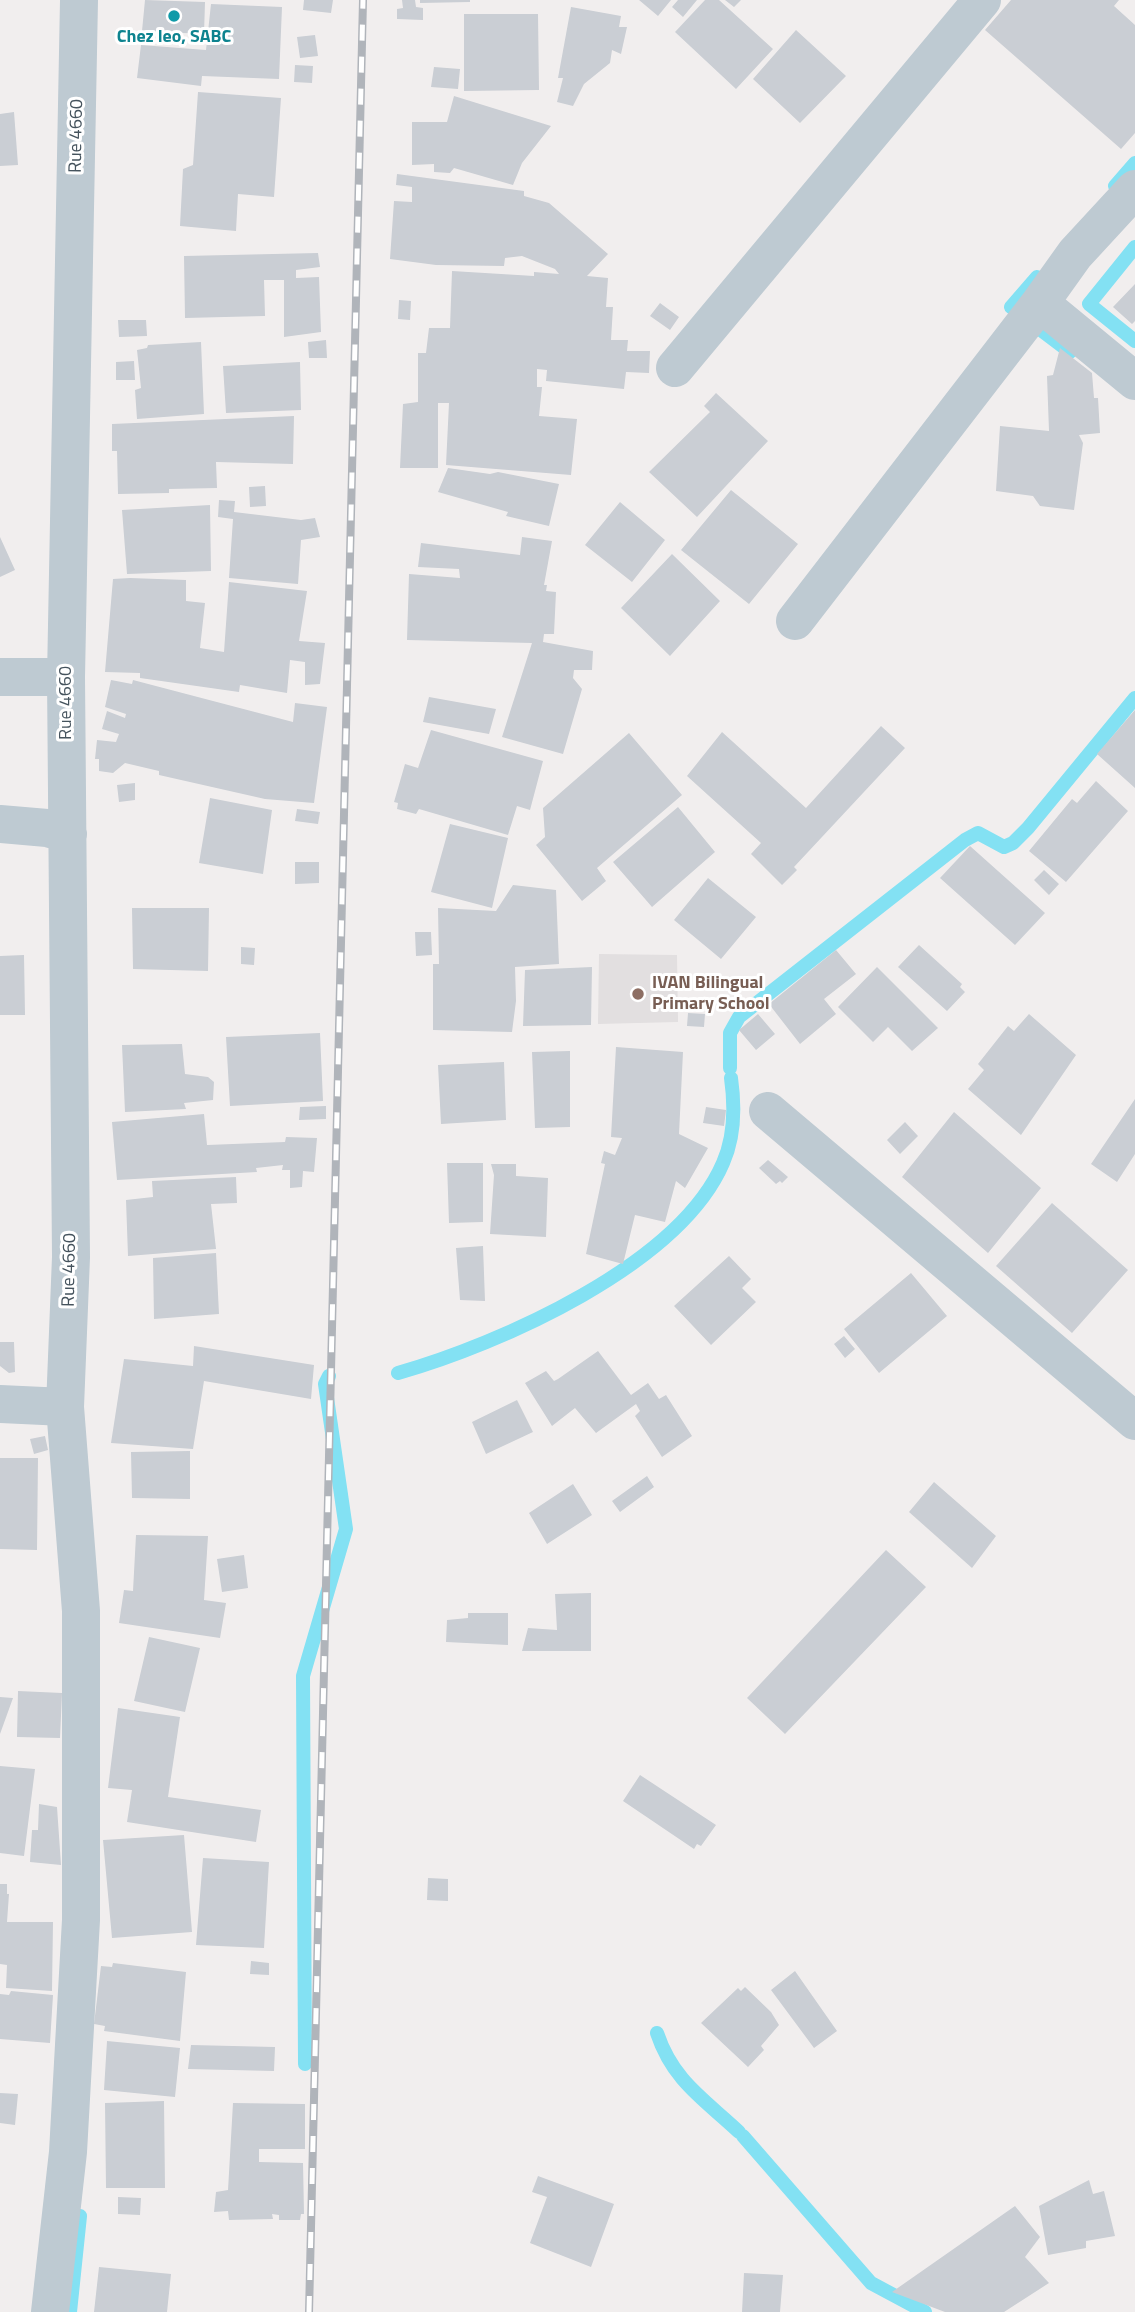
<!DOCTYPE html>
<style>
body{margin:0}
canvas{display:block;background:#f1eeee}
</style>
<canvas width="1135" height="2312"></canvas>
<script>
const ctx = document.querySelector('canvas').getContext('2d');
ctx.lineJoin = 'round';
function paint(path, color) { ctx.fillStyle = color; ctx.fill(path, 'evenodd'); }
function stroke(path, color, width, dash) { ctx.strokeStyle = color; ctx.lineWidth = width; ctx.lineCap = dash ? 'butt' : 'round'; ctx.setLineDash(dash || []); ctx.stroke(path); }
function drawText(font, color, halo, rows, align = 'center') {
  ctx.font = font + ' "Titillium Web",sans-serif'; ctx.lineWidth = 6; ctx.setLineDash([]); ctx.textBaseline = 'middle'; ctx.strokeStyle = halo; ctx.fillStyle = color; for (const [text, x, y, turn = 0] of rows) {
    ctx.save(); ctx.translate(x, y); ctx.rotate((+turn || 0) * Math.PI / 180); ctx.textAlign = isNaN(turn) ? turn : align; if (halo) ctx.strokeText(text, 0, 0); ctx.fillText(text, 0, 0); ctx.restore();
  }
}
paint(new Path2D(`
 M599,954L677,955L678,1022L598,1024Z`), '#e2dfe0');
stroke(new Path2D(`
 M1115,186L1135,163
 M1135,247L1089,304L1135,341
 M1024,316L1011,307L1037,277
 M1029,321L1070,352
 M730,1068V1033L739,1017L965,840L978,833L1004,847L1013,843L1028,828L1135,698
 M398,1373C500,1344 679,1265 723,1163C735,1136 735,1106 731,1078
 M657,2033C673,2081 704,2099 739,2132
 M305,2064L303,1676L346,1529L325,1384L329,1376
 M743,2136L871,2283L925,2312
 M70,2312L80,2216`), '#83e1f3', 14);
paint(new Path2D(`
 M145,0L205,2L204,34L142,31Z
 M304,0H333L331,13L303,10Z
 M402,0H415L416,7L423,8V20L397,19V9L403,8Z
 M420,0H470V2L420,3Z
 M639,0H671L658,16Z
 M678,0H697L683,17L672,7Z
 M705,0H719L773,49L736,89L675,32Z
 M725,0H741L734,7Z
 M1011,0H1119L1114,6L1135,25V133L1121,149L985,30Z
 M211,4L282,7L279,79L202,76L201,86L137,78L141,45L206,50Z
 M571,7L621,16L619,27H627L621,54L612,50L610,63L584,84L573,106L557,102L563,78H558Z
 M464,14H538L539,90L464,91Z
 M796,30L846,76L800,123L753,79Z
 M315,35L318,56L300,58L297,37Z
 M295,65L313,66L312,83L294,82Z
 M434,67L460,69L458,89L431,87Z
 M198,92L281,98L274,197L238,194L236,231L180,226L183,169L193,165Z
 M454,96L551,126L522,163L513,185L454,168L450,173L434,172V164L412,165V122H447Z
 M14,112L18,165L0,166V114Z
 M397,174L524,191V196L549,203L608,254L587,276L608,278L606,307H613L611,340H628L627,351H650L649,373L626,372L624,389L546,381L547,370L537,369V387H542L539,416L577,419L571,475L446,465L449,403H438V468H400L403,404L418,402V353H426L429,328H450L452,271L534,276V272L559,274L555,269L522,256L505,258L504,266L436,265L390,259L394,201L412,202V187L396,185Z
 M318,253L320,267L296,270V278L319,277L321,332L284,337V280H264L265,316L185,318L184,256Z
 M1135,284V321L1132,324L1113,307Z
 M399,300L411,301L410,320L398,319Z
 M660,303L679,317L670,330L650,316Z
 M118,320H146L147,336L119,337Z
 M326,340L327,358H309L308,342Z
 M201,342L204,414L137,419L135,390L141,388L137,350L147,348L148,345Z
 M1060,348L1092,373L1094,398H1098L1100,433L1079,435L1083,443L1074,510L1040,506L1033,496L996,491L1000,426L1049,431L1047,376L1053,375Z
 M134,361L135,380H116V362Z
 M300,362L301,410L226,413L223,366Z
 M716,393L768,441L697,517L649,472L710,412L704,406Z
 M294,416L293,464L216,462L217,488L169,489V493L118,494L117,451H112V424Z
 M448,468L490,474L498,472L559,484L549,526L506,516L508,512L438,492Z
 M265,486L266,506L250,507L249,487Z
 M731,490L798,544L749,604L681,550Z
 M219,500L235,501L234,512L301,520L315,518L320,537L301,540L298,584L229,578L233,519L218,517Z
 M620,502L665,540L632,582L585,545Z
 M210,505L211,571L127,574L122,510Z
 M0,537L15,570L0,577Z
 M522,537L552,541L544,585H547L546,591L556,592L554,634H544L543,642L593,651L592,670H574L573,678L582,689L563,754L502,737L532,643L407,640L409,574L460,578L459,569L418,567L421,543L520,555Z
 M672,554L720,601L670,656L621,608Z
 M130,578L186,580V601L205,603L200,648L224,652L229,582L307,591L299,641L325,643L320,684L305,685V662L290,660L287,693L240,685L239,692L140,678V673L105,672L113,579Z
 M111,680L132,684L133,680L293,722L295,703L327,707L314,803L265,799L159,775V771L125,763L113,773L99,771V759H95L97,740L116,742L119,734L102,729L107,711L125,718L126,714L105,707Z
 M429,697L496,709L489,734L423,722Z
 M1135,710V788L1097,754Z
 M881,726L905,748L794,867L797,870L782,885L751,854L761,843L687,776L722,732L806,808Z
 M431,730L543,761L530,810L517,806L508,835L419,809L416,814L397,809L398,803L394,802L405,764L418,768Z
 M629,733L682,795L597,868L606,881L582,901L536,845L545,837L543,808Z
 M1096,781L1128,811L1066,882L1029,851L1072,799L1077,803Z
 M135,783V800L119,802L117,785Z
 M210,798L272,810L263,874L199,863Z
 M678,807L715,852L652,907L613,862Z
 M297,809L320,812L318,824L295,821Z
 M450,824L508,838L492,908L431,892Z
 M970,846L1045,913L1015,945L940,878Z
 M295,862H319V883L295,884Z
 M1044,870L1059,884L1049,895L1034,880Z
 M708,878L756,917L721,959L674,920Z
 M513,885L556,890L559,964L515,967L516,1001L512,1032L433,1030V964H439L438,908L496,911Z
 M132,908H209L208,971L133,969Z
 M415,932H431L432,955L416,956Z
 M919,945L962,984L960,987L965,992L947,1011L898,967Z
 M241,947L255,948L254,965L241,964Z
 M836,950L856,974L824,999L836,1014L800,1044L769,1004Z
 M24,955L25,1015H0V956Z
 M592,967L591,1025L523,1026L525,970Z
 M877,967L938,1028L912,1051L888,1027L873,1042L838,1007Z
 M688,1013L705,1014L704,1027L687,1026Z
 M758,1014L775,1034L756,1050L739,1030Z
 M1029,1014L1076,1055L1021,1135L968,1089L984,1070L978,1064L1008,1026L1014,1031Z
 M320,1033L323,1101L230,1106L226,1037Z
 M182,1044L185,1074L208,1077L214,1082L213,1100L184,1103L186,1109L125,1112L122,1045Z
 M616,1047L683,1052L679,1134L708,1148L685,1188L676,1181L665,1222L635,1215L623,1264L586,1254L605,1164L601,1163L604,1151L615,1155L622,1138L611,1137Z
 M570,1051V1127L535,1128L532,1052Z
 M504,1062L506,1120L441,1124L438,1065Z
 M1135,1099V1154L1117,1182L1091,1164Z
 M326,1106V1119L299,1120L300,1107Z
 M706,1107L726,1110L724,1126L703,1123Z
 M954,1112L1041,1188L988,1253L902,1177Z
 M204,1114L207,1145L285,1142L286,1137L317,1138L314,1172L303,1171L302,1187L290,1188V1170H282L283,1165L256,1168L257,1172L117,1180L112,1122Z
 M905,1122L918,1136L900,1154L887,1140Z
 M768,1160L788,1177L782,1183L780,1181L776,1184L759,1168Z
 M447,1163H483V1222L449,1223Z
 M491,1164H516V1176L548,1178L546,1237L490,1234L494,1175Z
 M236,1177L237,1203L211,1204L216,1249L128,1256L126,1200L153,1197L152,1181Z
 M1052,1203L1128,1270L1072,1333L996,1266Z
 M483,1246L485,1301L460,1300L456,1248Z
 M216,1253L219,1314L154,1319L153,1258Z
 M729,1256L751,1279L742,1288L756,1302L711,1345L674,1306Z
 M911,1273L947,1316L879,1373L844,1329Z
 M844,1336L855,1349L845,1358L834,1344Z
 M0,1342H14L15,1372L9,1373L0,1366Z
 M194,1346L314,1365L311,1399L204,1381L193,1449L111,1443L124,1359L193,1366Z
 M598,1351L631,1395L648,1383L659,1399L666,1395L692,1436L662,1457L635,1416L640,1411L636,1404L596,1433L575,1408L552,1426L525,1383L546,1371L554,1381L558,1379Z
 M517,1400L533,1432L486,1454L472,1422Z
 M45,1436L48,1450L34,1454L30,1439Z
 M190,1451V1499L132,1498L131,1452Z
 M0,1458H38L37,1550L0,1549Z
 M647,1476L654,1487L620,1512L612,1501Z
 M934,1482L996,1536L972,1568L909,1512Z
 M573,1484L592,1515L547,1544L529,1513Z
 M136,1535L208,1536L204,1600L226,1603L220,1638L119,1623L124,1590L133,1591Z
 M886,1550L926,1587L785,1734L747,1698Z
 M244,1555L248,1588L222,1592L217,1559Z
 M591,1593V1651H522L528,1628L557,1630L555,1594Z
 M468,1613H508V1645L446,1642L447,1620L468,1618Z
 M149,1637L200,1648L185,1712L134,1701Z
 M18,1691L62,1693L60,1738L17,1737Z
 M0,1697L13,1698L0,1734Z
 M118,1708L180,1717L168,1797L261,1810L256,1842L127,1822L132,1790L108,1788Z
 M0,1766L35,1769L24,1856L0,1853Z
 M640,1775L716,1825L701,1846L697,1844L694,1849L623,1801Z
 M39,1804L57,1807L61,1865L30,1862L32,1830H38Z
 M184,1835L192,1932L112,1938L103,1840Z
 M203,1858L269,1862L264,1948L196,1945Z
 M428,1878L448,1879V1901L427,1900Z
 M0,1884H7V1894H9L7,1922H53L52,1991L6,1988L7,1965L0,1964Z
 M251,1961L269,1963V1975L250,1974Z
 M113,1963L186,1972L180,2041L104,2031L105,2026L94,2024L101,1966L112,1967Z
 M795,1971L837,2031L814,2048L771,1990Z
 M745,1987L771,2012L779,2025L761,2046L764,2050L748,2067L701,2023L738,1988L741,1991Z
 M11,1991L53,1995L50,2043L0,2039V1994L9,1995Z
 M107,2041L180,2048L175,2097L104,2090Z
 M191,2045L275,2047L274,2071L188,2069Z
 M0,2093L18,2094L15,2125L0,2123Z
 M164,2101L165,2188H106L105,2103Z
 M233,2103L305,2104V2149H259V2162L303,2163L304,2214H301L300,2220H279V2215L272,2214L273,2219L229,2220L228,2211L214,2212L216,2192L228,2190Z
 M538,2176L614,2204L591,2267L530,2243L547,2197L532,2192Z
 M1089,2180L1093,2194L1104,2191L1115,2236L1086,2241V2248L1048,2255L1039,2206Z
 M118,2197L141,2198L140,2215L118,2214Z
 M1015,2206L1040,2237L1025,2257L1049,2283L1004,2312H945L892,2292Z
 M99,2267L171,2274L167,2312H94Z
 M744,2273L783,2275L780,2312H742Z`), '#caced4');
stroke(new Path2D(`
 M1135,189L1075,254L1040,303L1135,381
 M675,368L982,0
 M795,621L1040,303
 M0,677H66
 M0,824L47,828L68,834
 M768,1111L1135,1421
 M0,1404L65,1407
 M50,2312L68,2152L81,1920V1611L65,1407L71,1257L66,677L79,0`), '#becad2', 38);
const rail = new Path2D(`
 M309,2312L363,0`);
stroke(rail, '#b0b4ba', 8);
stroke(rail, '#fff', 5, [16]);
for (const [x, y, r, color] of [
 [174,16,7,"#0f9aa8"],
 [638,994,7,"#8d6e63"]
]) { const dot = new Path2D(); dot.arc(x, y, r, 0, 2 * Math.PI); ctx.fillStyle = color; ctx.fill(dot); stroke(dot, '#fff', 2.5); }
drawText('bold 18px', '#0d838f', '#fff', [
 ["Chez leo, SABC",174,38]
]);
drawText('18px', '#45535d', '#fff', [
 ["Rue 4660",77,136,-89],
 ["Rue 4660",67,703,-90],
 ["Rue 4660",70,1270,-89]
]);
drawText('bold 18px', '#785e54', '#fff', [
 ["IVAN Bilingual",652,984],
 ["Primary School",652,1005]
], 'left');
</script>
